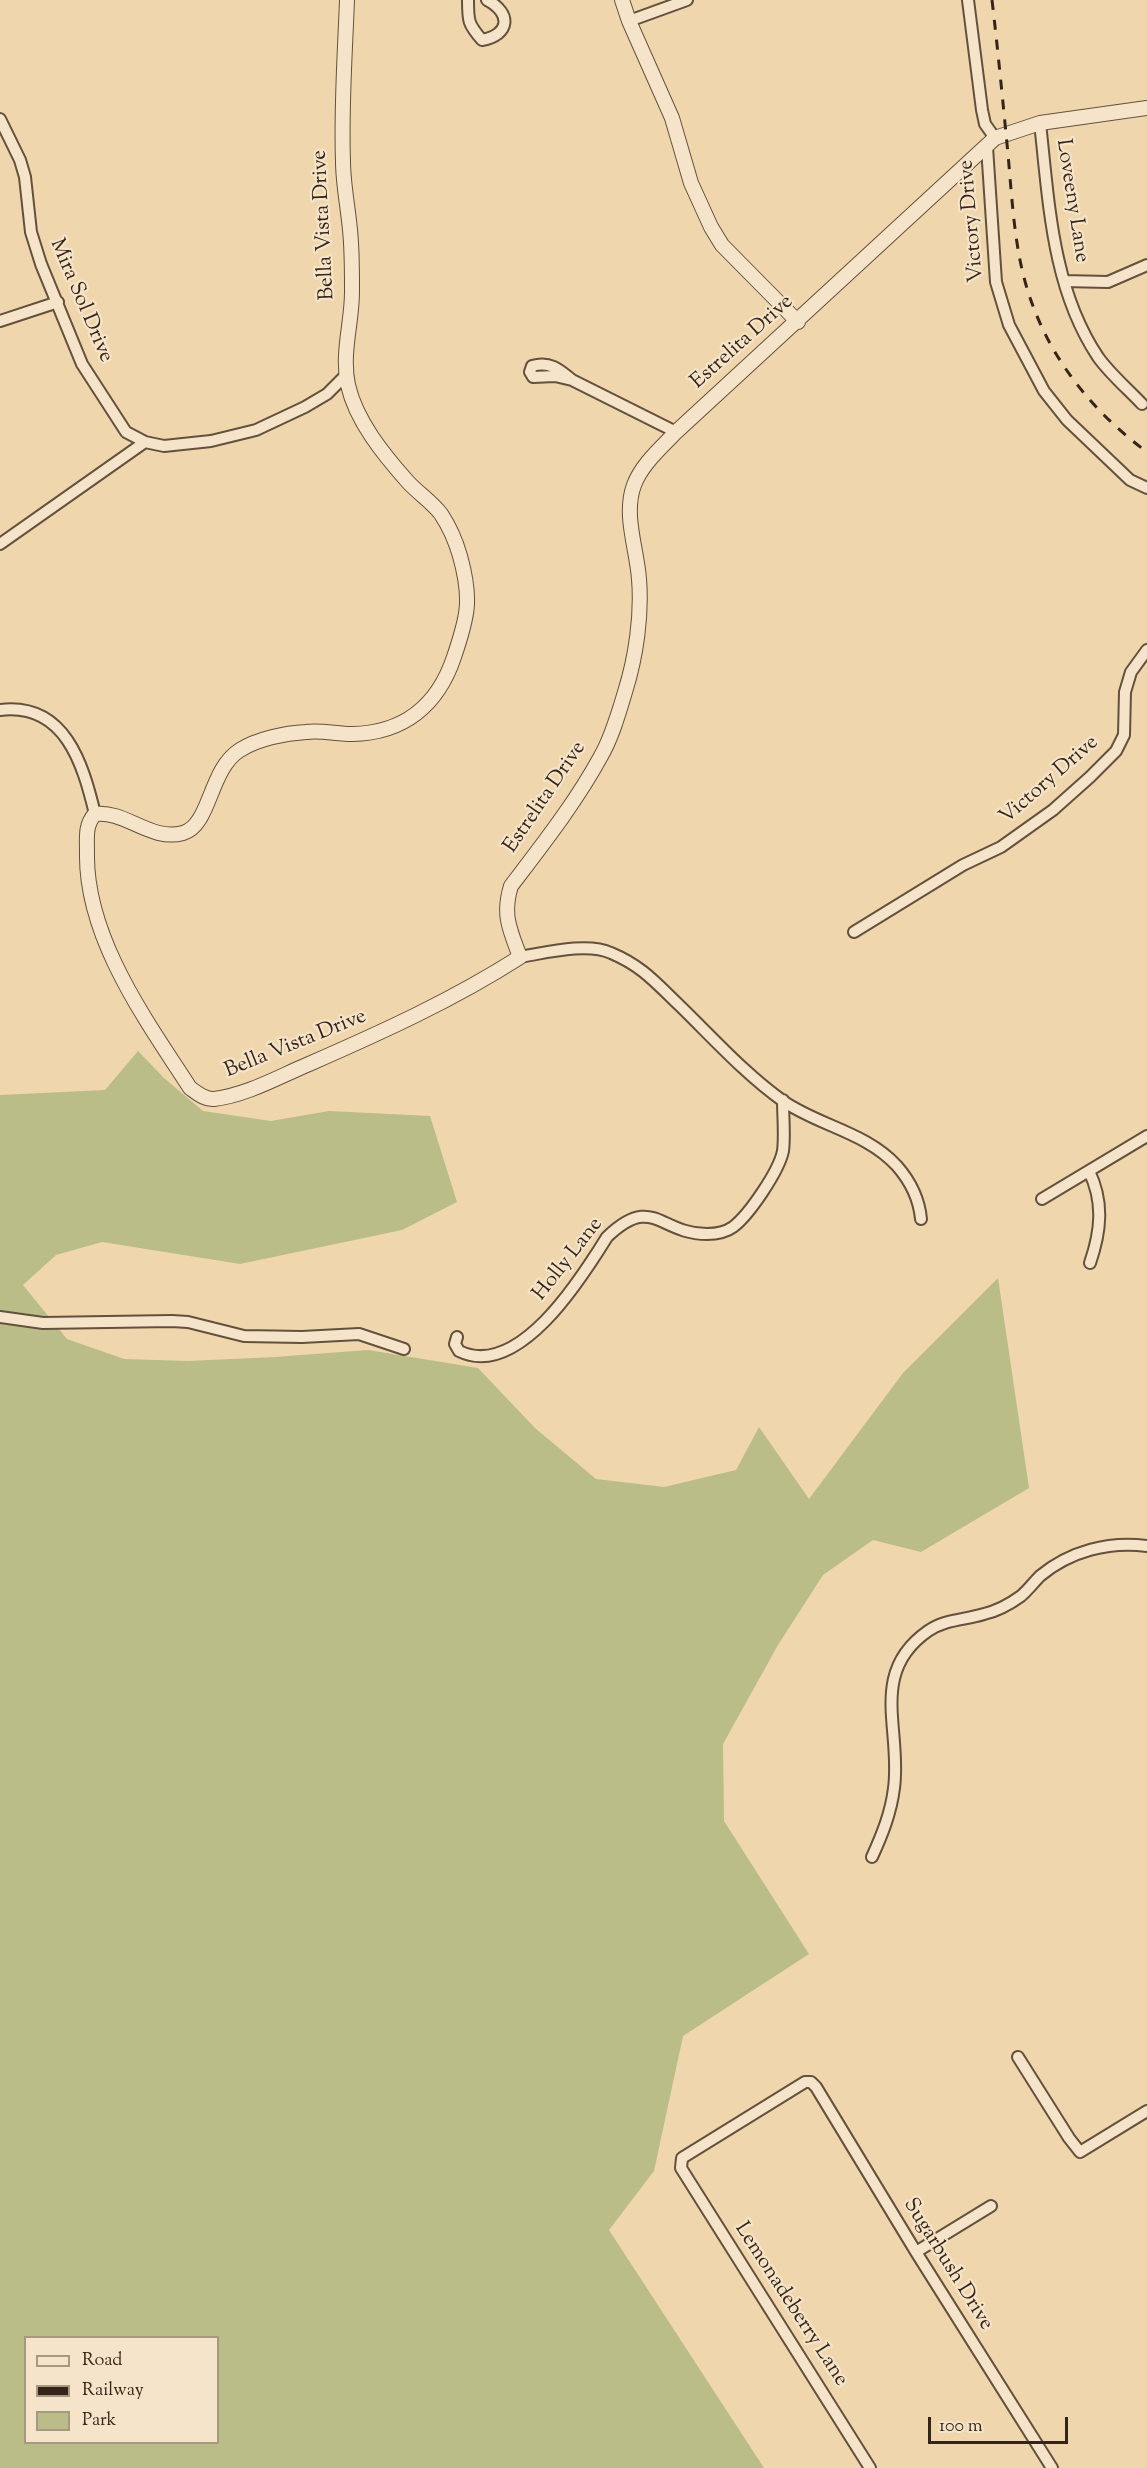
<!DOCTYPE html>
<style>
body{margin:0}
#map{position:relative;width:1147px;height:2468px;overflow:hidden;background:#efd6ac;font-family:"Sorts Mill Goudy",serif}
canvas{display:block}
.legend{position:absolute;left:24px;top:2336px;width:195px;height:108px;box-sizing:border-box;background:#f5e4c9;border:2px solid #a89882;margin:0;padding:8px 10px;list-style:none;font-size:18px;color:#342518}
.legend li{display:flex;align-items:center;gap:12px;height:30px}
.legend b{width:30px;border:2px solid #a89882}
.scale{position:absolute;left:928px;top:2417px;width:140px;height:27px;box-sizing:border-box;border:3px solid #342518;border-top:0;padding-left:8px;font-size:18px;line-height:21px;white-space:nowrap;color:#342518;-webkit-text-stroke:4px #f5e4c9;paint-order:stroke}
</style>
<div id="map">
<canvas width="1147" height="2468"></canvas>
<ul class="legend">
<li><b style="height:8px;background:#f5e4c9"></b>Road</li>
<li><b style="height:8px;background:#342518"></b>Railway</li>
<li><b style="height:16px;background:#babd88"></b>Park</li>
</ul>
<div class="scale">100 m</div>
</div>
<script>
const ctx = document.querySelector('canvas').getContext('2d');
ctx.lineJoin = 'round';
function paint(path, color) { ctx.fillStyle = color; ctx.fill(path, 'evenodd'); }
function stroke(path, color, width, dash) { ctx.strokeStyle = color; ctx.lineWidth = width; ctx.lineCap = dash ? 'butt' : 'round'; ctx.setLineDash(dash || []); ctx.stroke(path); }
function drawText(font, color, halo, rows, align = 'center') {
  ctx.font = font + ' "Sorts Mill Goudy",serif'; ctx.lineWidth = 4.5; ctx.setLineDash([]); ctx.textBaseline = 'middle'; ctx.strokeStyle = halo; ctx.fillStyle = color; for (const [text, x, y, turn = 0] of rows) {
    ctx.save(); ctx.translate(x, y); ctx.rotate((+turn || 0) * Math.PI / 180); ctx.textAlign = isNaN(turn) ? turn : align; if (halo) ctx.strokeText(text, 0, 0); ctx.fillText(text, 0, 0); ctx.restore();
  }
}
paint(new Path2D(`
 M138,1051L164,1078L203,1111L271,1121L329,1111L430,1116L457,1202L402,1230L240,1264L102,1242L56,1255L23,1285L67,1339L124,1359L188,1361L275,1357L368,1350L478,1368L535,1428L596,1479L664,1487L736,1470L759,1427L809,1499L903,1373L998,1278L1029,1488L921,1552L873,1540L823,1575L778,1645L723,1744L724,1821L809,1954L683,2036L654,2171L609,2230L764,2468H0V1095L105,1090ZM26,2338H218V2442H26Z`), '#babd88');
const minor = new Path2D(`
 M468,0C468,21 468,24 482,40C510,35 512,13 487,0
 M968,0L982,110L985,124L995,138
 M629,21L687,0
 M0,119L20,160L25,177L31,232L41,264L82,364L126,432L145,442L164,446L211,441L256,430L305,407L327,394L346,375
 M1040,123C1049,203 1052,288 1098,357C1110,374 1128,389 1142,404
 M987,147L996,282L1009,325L1044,391L1067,420L1130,480L1147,488
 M1064,281L1108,282L1147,265
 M0,321L58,302
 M572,380C559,369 550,361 532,366L530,372L533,377L555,376L572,380L676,432
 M0,544L145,442
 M0,710C65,702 83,764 95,814
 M854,932L963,865L1001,847L1053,810L1090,777L1116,751L1124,735L1125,692L1131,672L1147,650
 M520,957C545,953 587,942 611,953C642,966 655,982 679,1005C712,1037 745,1074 783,1101C819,1126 866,1132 897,1166C911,1182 919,1198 921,1219
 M1089,1171C1104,1202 1101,1231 1090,1263
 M1042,1199L1147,1136
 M0,1317L43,1323L172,1321L188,1322L244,1336L302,1337L359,1334L404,1349
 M457,1337L455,1344L459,1351C518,1380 581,1279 607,1237C653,1193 659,1234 707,1234C715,1234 726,1232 733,1227C749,1215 779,1171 783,1151C785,1135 783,1117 783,1100
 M872,1857C882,1835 891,1813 894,1788C902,1730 868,1673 928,1631C945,1619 965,1620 984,1614C997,1611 1010,1604 1021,1596C1028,1590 1034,1582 1040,1576C1070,1551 1109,1541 1147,1546
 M1018,2057L1069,2138L1080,2152L1147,2111
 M916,2252L991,2206
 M870,2468L681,2168L682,2158L805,2082H811L816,2087L916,2252L1052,2468`);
const tertiary = new Path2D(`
 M347,0C345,54 341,107 343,161C343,184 348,207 350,230C352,249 352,268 352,288C353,320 341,352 348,385C356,421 384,455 408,482C418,493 432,502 441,514C449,526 456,542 460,556C472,599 468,616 454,657C438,705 404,733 352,734C337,734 321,730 306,732C285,733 257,739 240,750C209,769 211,825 183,833C151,842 125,810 95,814C85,825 87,837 87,852C85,937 146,1020 190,1088C197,1093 205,1100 214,1099C247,1095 278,1077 309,1064C382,1032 453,1000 520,957C510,930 502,915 511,886C543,844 576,802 601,756C612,737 619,712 625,692C636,657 642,615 639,579C637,549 623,515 634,485C642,464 661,448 676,432L995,138L1040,123L1147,108
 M622,0L629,21L672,118L691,183L711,227L722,245L798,322`);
stroke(minor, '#63513d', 14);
stroke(tertiary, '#63513d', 16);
stroke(minor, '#f5e4c9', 10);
stroke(tertiary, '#f5e4c9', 14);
stroke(new Path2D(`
 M992,0C998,51 1003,103 1008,154C1012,198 1014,243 1026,285C1046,354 1090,410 1147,452`), '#342518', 3, [10, 10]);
drawText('21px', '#342518', '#f5e4c9', [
 ["Loveeny Lane",1071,201,81],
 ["Victory Drive",973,221,-95],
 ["Bella Vista Drive",325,225,-93],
 ["Mira Sol Drive",80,301,67],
 ["Estrelita Drive",743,343,-42],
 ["Victory Drive",1050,781,-41],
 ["Estrelita Drive",546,798,-56],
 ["Bella Vista Drive",296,1045,-22],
 ["Holly Lane",569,1260,-52],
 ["Sugarbush Drive",947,2265,58],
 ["Lemonadeberry Lane",790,2305,57]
]);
</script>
